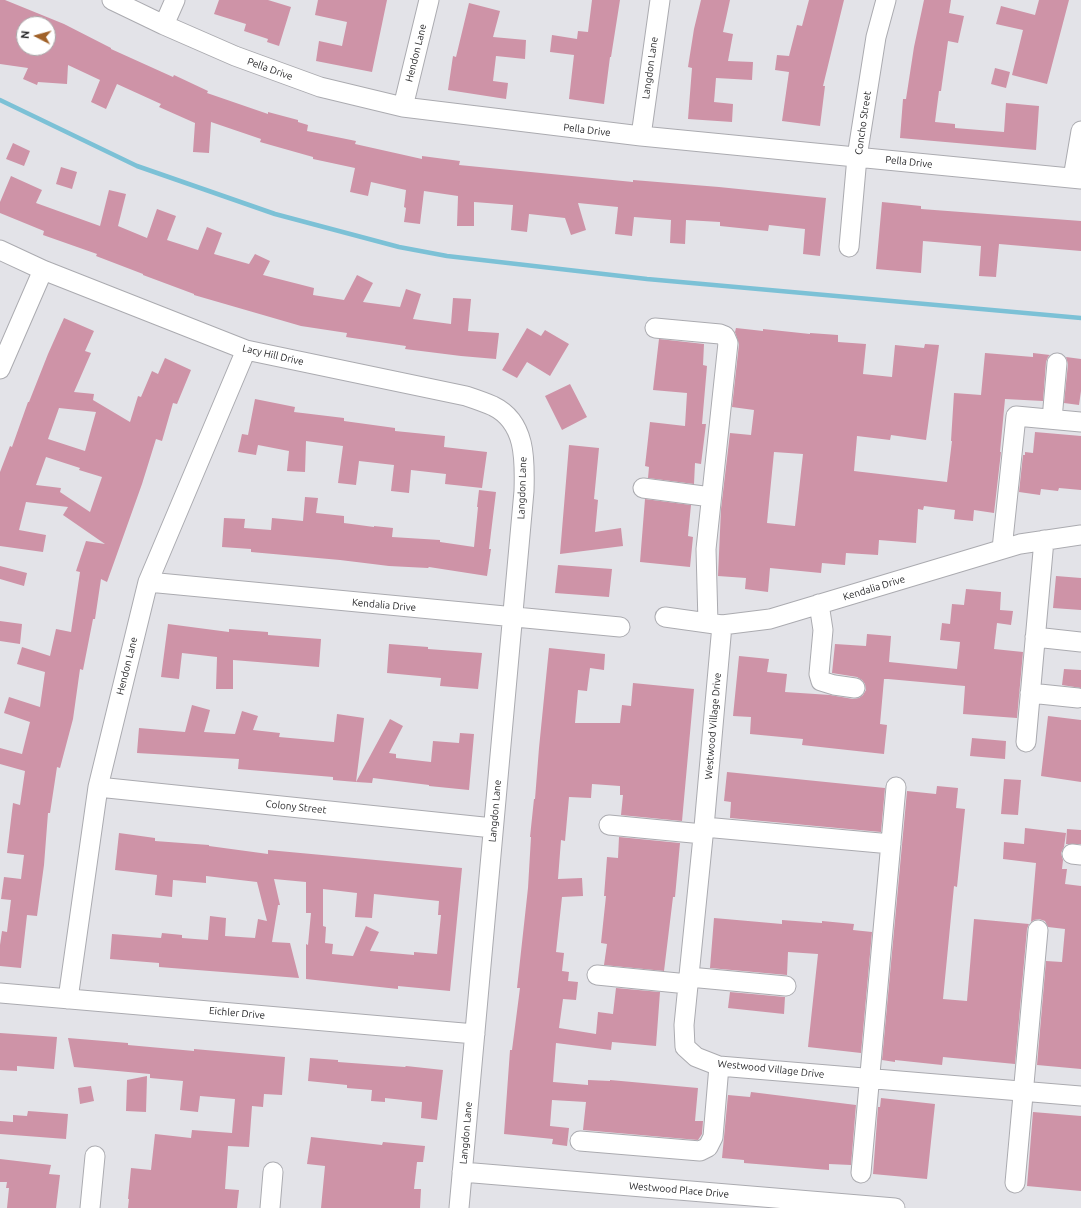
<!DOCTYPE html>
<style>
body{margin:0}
#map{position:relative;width:1081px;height:1208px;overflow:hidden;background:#e3e3e8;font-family:Ubuntu,sans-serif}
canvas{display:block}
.north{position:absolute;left:16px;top:16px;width:40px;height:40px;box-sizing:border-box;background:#fff;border:1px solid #a9a9aa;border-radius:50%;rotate:276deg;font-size:11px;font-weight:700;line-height:16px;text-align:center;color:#28282a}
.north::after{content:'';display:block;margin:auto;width:14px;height:18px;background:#a06128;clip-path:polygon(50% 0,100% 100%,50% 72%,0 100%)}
</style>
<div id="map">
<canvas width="1081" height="1208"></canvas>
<div class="north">N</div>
</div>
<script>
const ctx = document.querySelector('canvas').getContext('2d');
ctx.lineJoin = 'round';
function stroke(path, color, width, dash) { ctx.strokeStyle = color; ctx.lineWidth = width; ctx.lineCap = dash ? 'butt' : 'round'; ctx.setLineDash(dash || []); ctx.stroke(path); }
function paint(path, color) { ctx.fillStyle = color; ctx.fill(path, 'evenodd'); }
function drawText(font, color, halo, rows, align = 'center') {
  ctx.font = font + ' Ubuntu,sans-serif'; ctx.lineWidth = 3; ctx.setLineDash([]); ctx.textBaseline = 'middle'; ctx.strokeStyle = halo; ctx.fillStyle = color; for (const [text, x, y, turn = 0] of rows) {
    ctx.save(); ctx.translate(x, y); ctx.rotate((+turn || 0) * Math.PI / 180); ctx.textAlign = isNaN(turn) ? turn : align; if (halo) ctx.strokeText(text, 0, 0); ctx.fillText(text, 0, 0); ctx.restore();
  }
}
stroke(new Path2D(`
 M0,100L137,166L275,214L399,247L447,256L647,279L1081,318`), '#7cc1d6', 4.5);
paint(new Path2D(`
 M0,0H5L64,24L111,48V49L173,77L174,75L208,91L207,93L268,114V112L298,120V122L308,125L307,131L356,141L355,144L422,159V156L460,161L459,165L633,182V180L719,187L826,198L820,256L803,254L805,229L769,225L768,231L720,226V222L686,220L685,244L670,243L671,220L634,217L632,236L615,234L618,207L578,203L586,230L571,235L565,218L529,214L527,232L511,230L513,205L474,202V226H457L458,196L424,191L420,224L404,222L406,208L404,207L406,190L371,182L368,196L350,192L355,168L313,159V157L260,142L261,139L211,122L209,153L193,152L195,123L159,107L161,104L117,84L106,109L91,102L100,80L68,65L67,84L38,82L37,85L23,79L28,68L0,64ZM24,24H48V48H24Z
 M219,0H268L291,7L279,46L267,42L268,39L244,31L246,24L214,14Z
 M318,0H387L372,72L316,61L319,41L342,46L347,22L315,15Z
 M592,0H620L611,57H610L604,104L569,99L574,55L550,52L552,35L577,39L578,31L588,32Z
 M701,0H730L723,32L733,34L728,61L753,62L752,80L716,78L714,102L733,104L732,122L688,119L692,68L688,67L694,29Z
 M809,0H844L823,86H825L820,126L782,121L789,72L775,70L777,55L789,56L797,25L802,26Z
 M924,0H951L949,13L964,16L958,43L948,41L941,91H939L935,122L955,124V128L1004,132L1006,103L1039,106L1036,150L900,138L903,99H906L914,47Z
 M1039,0H1069L1047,84L1012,75L1023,30L996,24L1001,6L1035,15Z
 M469,3L500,11L493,37L526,40L525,59L496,56L493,81L508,83L506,99L448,90L453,56L456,57Z
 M995,68L1010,72L1006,88L991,84Z
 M13,143L30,151L24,166L6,159Z
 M61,167L77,172L72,189L56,184Z
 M11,176L42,190L36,203L100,226L109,190L126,194L118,226L147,238L157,209L176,216L167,240L198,250L207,227L222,233L214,254L249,264L255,254L270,261L263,275L314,288L313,295L344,300L357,275L373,283L363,302L400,307L406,289L421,294L413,319L451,324L453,298L471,299L468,331L499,333L496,359L461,356L405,349L406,346L346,337L347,333L301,326L194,295V294L143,275V274L96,256L97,254L43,235L44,231L0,213V202Z
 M882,202L921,206V209L1081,221V251L999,244L996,277L979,276L981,246L923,241L921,273L876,269Z
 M64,318L94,331L85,351L91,353L74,392L94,394L93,400L130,422L138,396L141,397L152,371L158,374L165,358L191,370L177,404L173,403L162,441L156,439L142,484L107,582L101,579L95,619H93L83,670L80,669L73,719L60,768L57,767L50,813H48L44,865L37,916L27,915L21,968L0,966V945L2,931L7,932L11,900L1,899L4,877L21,879L24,855L7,853L13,803L20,805L25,771L0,764V748L22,754L30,722L4,713L9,697L40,707L45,672L17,664L22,647L50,656L56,629L71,632L80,572L76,571L86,541L105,544L63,515L68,507L26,502L19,530L46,535L43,552L0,546V472L10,446L12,447L28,402H29L48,354ZM59,408L96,412L85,451L48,439ZM46,457L80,468L79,470L102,477L90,512L60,492L61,488L36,485Z
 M527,328L541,336L545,330L569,344L550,376L527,362L517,378L502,370Z
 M736,328L763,331V329L810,334V333L838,335V342L866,344L863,374L892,377L895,345L924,348L925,344L939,345L926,440L891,435L890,440L857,436L854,471L947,482L952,441H951L954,393L981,395L985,353L1033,357V353L1050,355L1048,357L1046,362L1043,401L1005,399L1000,452H1001L994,513L974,510L973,521L954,519L955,510L924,506L923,510L918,509L916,543L879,540L878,555L846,553L845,565L822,563L821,573L770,568L768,592L745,589L746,578L718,576L721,509L730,433L751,435L754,410L732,407L739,344L735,332ZM774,452L803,454L795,526L767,523Z
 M659,339L704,344L703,365L707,366L702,424H706L701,464L695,463L694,484L648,478L649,467L645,466L650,422L685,426L687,393L653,390Z
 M1066,357L1081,359V391L1079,405L1064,403L1068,364Z
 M570,384L587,417L562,430L545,396Z
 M255,399L295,407L294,412L344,418V421L395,428V431L445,436L444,447L487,452L482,488L445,484L446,474L411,470L409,493L391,491L394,465L359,461L356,485L338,483L343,446L306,441L305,472L287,471L289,451L258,445L256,455L238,452L242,434L248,435Z
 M1035,432L1081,436V490L1059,488L1058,491L1041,489L1040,495L1019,492L1023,455H1025V452L1033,453Z
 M569,445L599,448L594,499L598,500L595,532L621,528L623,546L560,554Z
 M479,490L496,492L489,549H491L487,576L429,567L428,568L389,566L340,560L251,552V549L222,547L224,518L245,519L244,528L271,530L272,518L303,521L305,497L318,498L316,513L344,516V523L374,527V526L393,528L392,537L440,540V542L474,547L478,507H477Z
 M645,499L691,505L688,536L693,537L690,567L640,562Z
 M558,565L612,569L609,597L555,593Z
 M0,566L27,573L24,586L0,579Z
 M1056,576L1081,578V610L1053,608Z
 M966,589L1001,592L1000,610L1013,611L1011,625L997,623L994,649L1023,652L1017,718L963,714L965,686L888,679H884L880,724L887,725L884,754L802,745L803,739L750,734L751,717L733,716L739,656L769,659L767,672L787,674L785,692L830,695L853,699L859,698L863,695L866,690L865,684L862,680L857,677L832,673L835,644L866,646L867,634L891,636L889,662L957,669L960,642L940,640L942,623L950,624L952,604L964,605Z
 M0,621L22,624L20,644L0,641Z
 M168,624L229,632V629L268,632V635L321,639L319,667L233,660V689H216L217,657L182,653L179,679L161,677Z
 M389,644L428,647V649L482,653L478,689L440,686L441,678L387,673Z
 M549,648L605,654L604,670L590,668L587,691L578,690L575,723H620L622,705L631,706L633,683L694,689L682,821L621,815L623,795H620V786L592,784L591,798L569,797L565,841L561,840L558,879L582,878L583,896L562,897L556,952L564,953L562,971L569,972L568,981L578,982L576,1000L563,999L559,1028L596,1034L598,1012L613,1014L616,988L660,992L656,1046L612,1042L611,1050L556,1043L553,1082L588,1085V1080L610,1081V1080L698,1088L695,1121H703L702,1134L698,1140L583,1130L586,1102L552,1100L550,1126L569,1128L567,1146L552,1144L553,1139L504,1134L510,1050H512L520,988H517L528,888L531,837H530L534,799H535L539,748Z
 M1064,669L1081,670V688L1062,685Z
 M192,705L210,710L204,732L235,734L242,711L258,716L253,730L280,733L279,737L334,742L337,714L364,718L356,782L333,780V777L238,769L239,759L137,753L139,728L185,732Z
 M1048,716L1081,720V782L1041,776Z
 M390,719L403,726L389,753L396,754V758L431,762L433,741L459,743L460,733L474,734L469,790L429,786V785L373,778L372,783L356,782Z
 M972,738L1006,741L1005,759L970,756Z
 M727,772L885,788L881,832L730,818L731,802L724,801Z
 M1004,779L1021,780L1018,815L1001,814Z
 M937,786L958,788L956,808L965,809L957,887L954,886L943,999L967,1001L974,919L1029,924L1027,929L1015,1064L943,1057L942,1065L895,1060V1062L882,1060L907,791L936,794Z
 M1025,828L1066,833L1064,847L1061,853L1063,860L1062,869H1067L1065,884L1081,886V1069L1037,1065L1046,961L1062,962L1065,929L1048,927L1045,921L1039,919L1034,920L1031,922L1036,863L1003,859L1004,842L1024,844Z
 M1067,829L1081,830V844H1066Z
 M119,833L155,838V841L209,845V846L268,854V850L462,868L450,991L398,986V989L306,979V944L308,945L311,913H306V882L274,879L280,905H278L272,942L290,943L299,978L159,967V963L110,959L112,934L161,938L162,933L182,935V938L208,940L210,916L226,918L225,936L255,938L258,919L267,921L257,882L206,876V883L173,880L172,897L155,895L157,875L115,870ZM323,889L357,893L355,917L372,918L374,894L439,901L438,915H441L437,954L414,952V955L370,951L379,932L366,926L353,956L332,954L333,944L325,943L326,927L323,926Z
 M619,837L680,843L675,897H673L664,971L604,965L607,944L601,943L606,896H604L607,857L618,858Z
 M714,918L782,924V920L822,923V921L854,924L853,930L872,932L861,1053L808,1047L818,954L788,952L787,975L710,968Z
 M730,992L785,997L784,1014L728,1008Z
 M0,1033L57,1037L54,1069L17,1066V1071L0,1070Z
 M68,1038L128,1043V1045L194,1051V1049L285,1057L282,1095L264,1094L263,1107L252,1106L249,1147L228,1146L225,1189L239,1190L237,1208H128L129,1199H128L131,1168L151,1170L155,1134L191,1138L192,1130L232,1133L235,1099L200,1096L198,1112L180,1110L183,1081L150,1078V1074L74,1067Z
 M310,1058L338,1060V1062L405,1067L406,1066L443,1070L437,1120L421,1118L422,1102L385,1098V1102L371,1101L372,1090L347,1088V1085L308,1081Z
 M147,1076L146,1112L126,1111L127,1080Z
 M91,1086L94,1101L80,1104L78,1088Z
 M751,1092L856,1105L851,1165L829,1164V1170L744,1163V1160L722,1158L728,1095L750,1097Z
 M881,1098L935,1104L927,1179L873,1174L878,1107H880Z
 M28,1111L68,1114L66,1139L0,1134V1121L13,1122V1115L27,1116Z
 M1033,1112L1081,1116V1191L1027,1186Z
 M311,1137L382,1145L383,1142L425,1146L423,1162H417L414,1189H421L420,1208H321L325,1166L307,1164Z
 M0,1159L51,1165L49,1174L60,1175L56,1208H7L9,1188H6L7,1182H0Z`), '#ce93a7');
const minor = new Path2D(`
 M112,0L164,25L235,56L320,87L403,107L641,136L1081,179
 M164,25L175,0
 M403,107L429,0
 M641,136L660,0
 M1073,178L1081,131
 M849,247L857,157L876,37L886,0
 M0,250L43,270L246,350L466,396C475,399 484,402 493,406C526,422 525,460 524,491L459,1208
 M655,328L720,334L725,336L728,343L706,549L708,623
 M0,369L43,270
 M1052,419L1057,363
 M643,488L711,497
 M1002,549L1016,416L1081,422
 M148,582L620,627
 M819,604L823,630L819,674L821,681L834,685L855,688
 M665,617L722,625L770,619L1020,544L1081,535
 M722,625L704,827L684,1025L685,1047L696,1057L719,1066L1081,1096
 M1035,637L1081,642
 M1030,693L1078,698
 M1026,742L1044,540
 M98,787L493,828
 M609,825L703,834
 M704,827L891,844
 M1072,854L1081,855
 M597,975L688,984
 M689,977L786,986
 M0,993L475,1034
 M68,999L98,787L148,582L246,350
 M580,1141L700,1151L708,1147L713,1137L719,1066
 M462,1172L895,1208
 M861,1173L896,787
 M1015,1183L1038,930
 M90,1208L95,1156
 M270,1208L273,1172`);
stroke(minor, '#ababb0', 21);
stroke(minor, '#fff', 19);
drawText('10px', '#28282a', '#fff', [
 ["Hendon Lane",416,53,-76],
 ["Langdon Lane",650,68,-82],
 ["Pella Drive",270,69,20],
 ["Concho Street",863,123,-82],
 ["Pella Drive",587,130,7],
 ["Pella Drive",909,162,6],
 ["Lacy Hill Drive",273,355,13],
 ["Langdon Lane",522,488,-88],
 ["Kendalia Drive",874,588,-17],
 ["Kendalia Drive",384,605,5],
 ["Hendon Lane",127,666,-76],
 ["Westwood Village Drive",713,726,-85],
 ["Colony Street",296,807,6],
 ["Langdon Lane",495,811,-85],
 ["Eichler Drive",237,1013,5],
 ["Westwood Village Drive",771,1069,6],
 ["Langdon Lane",466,1133,-85],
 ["Westwood Place Drive",679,1190,5]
]);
</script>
